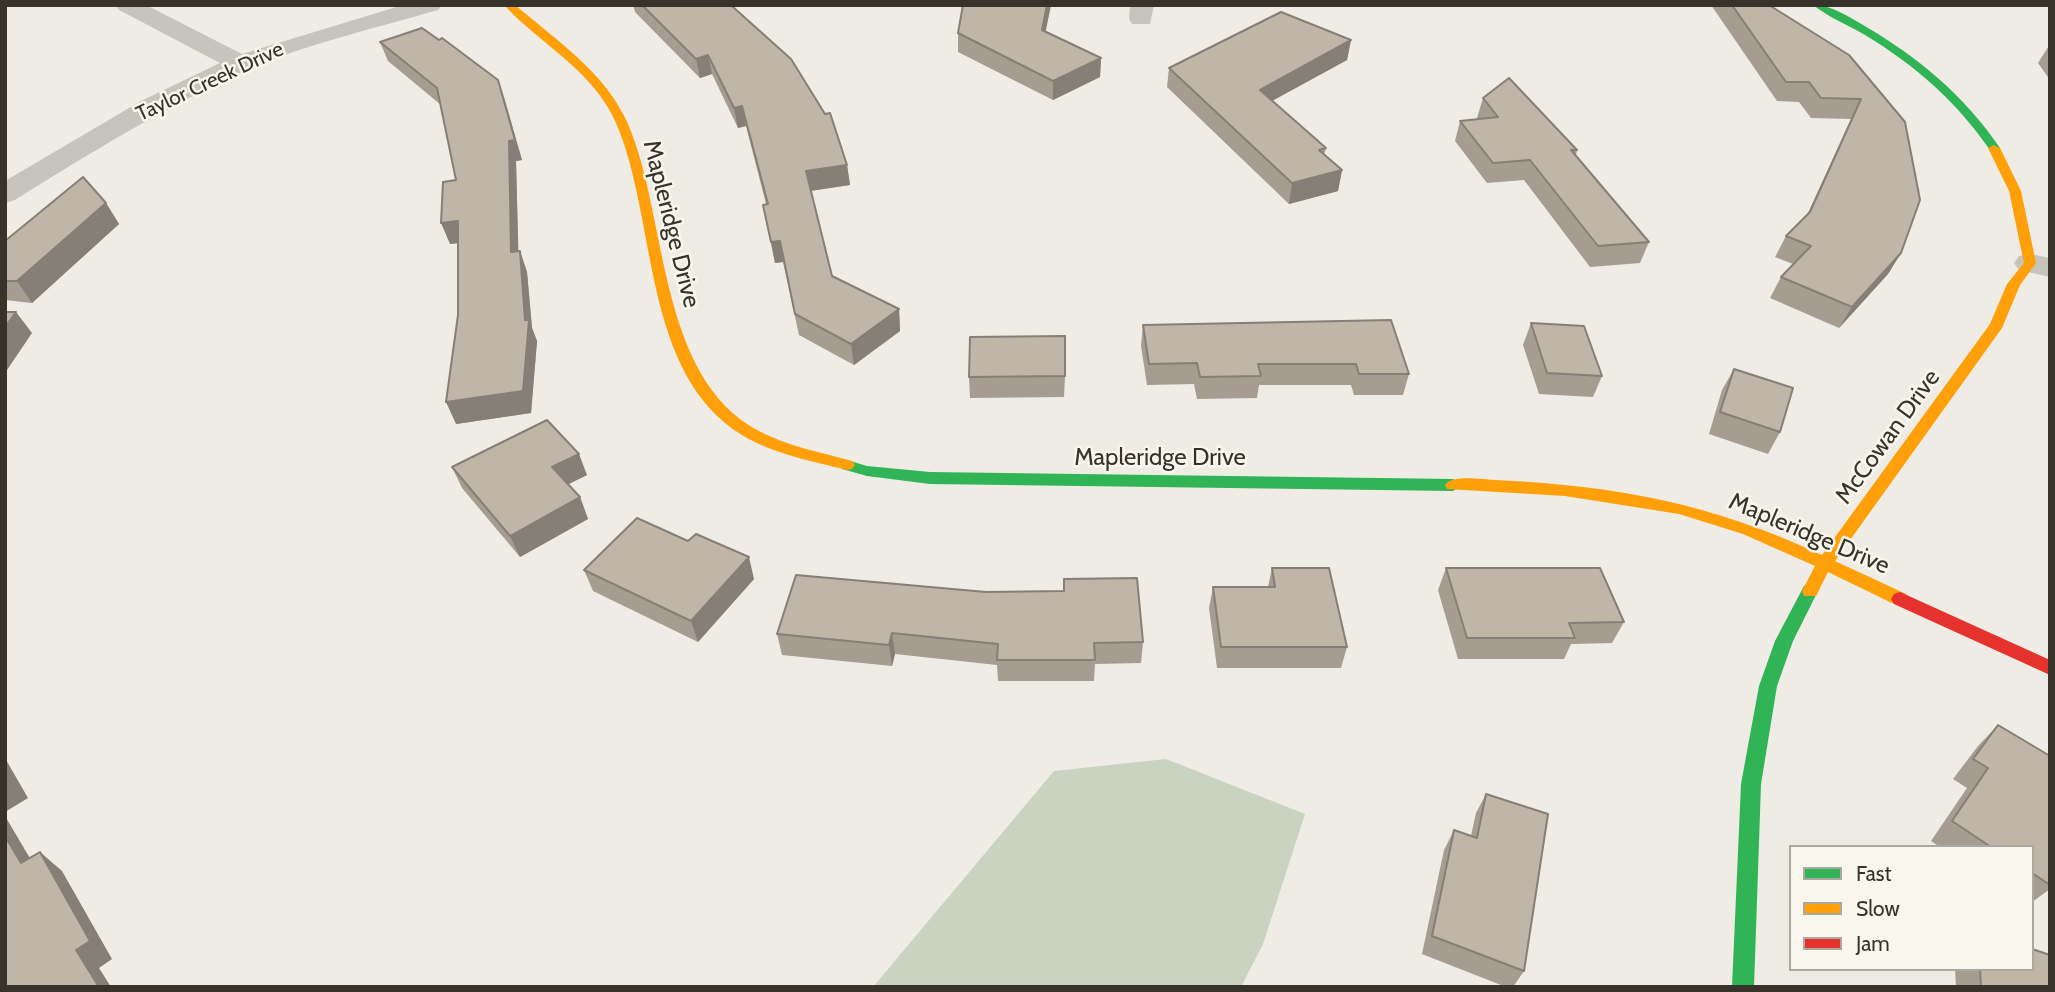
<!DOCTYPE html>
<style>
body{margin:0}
#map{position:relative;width:2055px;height:992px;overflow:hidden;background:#eeece4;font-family:Cabin,sans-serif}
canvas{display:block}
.frame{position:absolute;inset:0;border:7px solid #37332b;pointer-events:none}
.legend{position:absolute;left:1789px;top:845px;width:245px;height:126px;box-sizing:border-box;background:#f9f7ed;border:2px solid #aba99f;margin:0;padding:9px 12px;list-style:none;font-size:21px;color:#37332b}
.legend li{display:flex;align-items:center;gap:14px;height:35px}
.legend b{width:35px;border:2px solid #aba99f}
</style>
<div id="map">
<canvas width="2055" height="992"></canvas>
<div class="frame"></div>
<ul class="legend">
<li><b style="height:9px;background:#30b455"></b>Fast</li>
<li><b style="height:9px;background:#ff9f0a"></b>Slow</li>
<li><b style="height:9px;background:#e5322d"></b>Jam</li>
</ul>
</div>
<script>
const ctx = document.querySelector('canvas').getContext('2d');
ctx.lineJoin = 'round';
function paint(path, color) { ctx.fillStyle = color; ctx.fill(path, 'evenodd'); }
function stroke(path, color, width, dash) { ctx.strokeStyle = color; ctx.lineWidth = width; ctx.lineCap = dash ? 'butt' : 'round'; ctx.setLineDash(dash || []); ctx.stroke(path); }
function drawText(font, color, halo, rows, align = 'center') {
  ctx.font = font + ' Cabin,sans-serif'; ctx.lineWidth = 5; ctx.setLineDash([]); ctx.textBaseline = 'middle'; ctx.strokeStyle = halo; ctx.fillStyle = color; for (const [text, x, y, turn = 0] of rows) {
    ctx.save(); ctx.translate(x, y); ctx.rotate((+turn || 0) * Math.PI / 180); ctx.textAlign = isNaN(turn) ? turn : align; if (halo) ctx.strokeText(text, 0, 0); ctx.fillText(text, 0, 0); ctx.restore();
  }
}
paint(new Path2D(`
 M1166,759L1305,814L1263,944L1241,987H873L1054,771Z`), '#cad3c0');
paint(new Path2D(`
 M115,5H146L242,54L403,5H442L438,10C377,28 313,42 254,67C170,104 93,151 15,200L5,203V181L141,101L220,63L119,10Z
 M1130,5H1154L1150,24H1132L1129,19Z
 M2030,254L2050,258V277L2019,270L2014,263L2019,256Z`), '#c7c4bd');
paint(new Path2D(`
 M1813,5C1832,5 1847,16 1863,25C1918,57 1964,95 2000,148L1998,150H1990C1957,102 1915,65 1865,35C1848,25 1828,17 1813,5Z
 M847,460L867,466L930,472L1453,479L1461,485L1453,491L930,484L867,476L842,469L839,465Z
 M1810,584L1816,586L1818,591L1793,641L1777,686L1761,784L1754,987H1732L1741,784L1759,686L1775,641L1804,586Z`), '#30b455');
paint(new Path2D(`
 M504,5H515C556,40 606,73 628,124C668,217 657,375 757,430C786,446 820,452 852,461L855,465L852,469L847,470C812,461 773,454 742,435C641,373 658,220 616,123C594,71 541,45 504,5Z
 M1994,145L2000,148L2021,191L2036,263L2020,285L2002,328L1835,561L1906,594L1909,599L1906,604H1894L1828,572L1816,596H1804L1802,591L1815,566L1743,534L1679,514L1565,496L1447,489L1445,485C1453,474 1483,480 1496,480C1618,486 1710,503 1822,555L1990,324L2007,284L2024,263L2009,191L1988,148Z`), '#ff9f0a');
paint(new Path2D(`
 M1900,592L2050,660V675L1894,604L1891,599L1894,594Z`), '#e5322d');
paint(new Path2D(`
 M633,5H730L847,165L850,185L811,191L832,276L899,309L900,331L854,365L799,335L783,262L775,263L763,205L766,204L746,126L738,128L712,74L700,78L635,12Z
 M1051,5L1045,32L1101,58L1100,77L1053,100L958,52V33Z
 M1711,5H1769L1849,55L1901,253L1888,274L1839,328L1770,298L1781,277L1793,264L1775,257L1786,236L1807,215L1851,119L1811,118L1799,102L1777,101Z
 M439,40L498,80L505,100L522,160L516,161L518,251H520L527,272L532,328L537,341L531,413L456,424L458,315V243L450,244L456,180L441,105L388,61L380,42Z
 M1351,40L1347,60L1272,101L1326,148L1324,155L1342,170L1338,191L1289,204L1167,87L1169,68Z
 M2050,44V80L2038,63Z
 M1483,98L1577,150L1576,155L1649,242L1640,263L1590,267L1524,180L1487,183L1455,141L1460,121L1478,119L1477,118Z
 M106,203L119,224L32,303L5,300V241Z
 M1531,323L1602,376L1593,397L1539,394L1523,345Z
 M1143,325L1409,374L1403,395H1354L1351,385H1259L1257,398L1197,399L1194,384L1147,385L1141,346Z
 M1734,369L1780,432L1768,454L1709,434L1722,390Z
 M1065,376L1064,397L970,398L969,377Z
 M452,467L587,475L568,484L580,497L588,519L520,557L462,488Z
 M688,541L754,579L698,642L593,591L584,570Z
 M1272,568L1347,647L1341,668H1217L1209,608L1213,587H1268Z
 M1446,568L1624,622L1612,643L1571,644L1564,659H1458L1438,590Z
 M1064,579L1143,642L1141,663L1095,664L1094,681H998L997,665L895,654L892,666L782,655L777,634L986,592L1064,591Z
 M1998,725L2050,885V889L2032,902V847H1940L1931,841L1967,788L1953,779L1978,746Z
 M1486,794L1524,971L1513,987H1506L1422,954L1444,850L1454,830L1471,836L1476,813Z
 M1955,969H2032L2050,987H1956Z`), '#a49d90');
paint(new Path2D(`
 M1047,5H1051L1042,49V30Z
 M1351,40L1347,60L1257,109L1260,90Z
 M708,55L712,74L700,78L696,59Z
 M1101,58L1100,77L1053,100V81Z
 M498,80L522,160L516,161L519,273L511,252Z
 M742,106L746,126L738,128L734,108Z
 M847,165L850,185L809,191L806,171Z
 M1342,170L1338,191L1289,204L1292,183Z
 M106,203L119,224L32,303L17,281Z
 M458,221L466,242L450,244L441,223Z
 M780,241L783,262L775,263L771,242Z
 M520,251L527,272L532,328L537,341L531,413L456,424L446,402L525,320Z
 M1901,253L1888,274L1839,328L1852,307Z
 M899,309L900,331L854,365L851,344Z
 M16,312L32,333L5,373V327Z
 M579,454L587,475L561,488L552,467Z
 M580,497L588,519L520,557L510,536Z
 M749,557L754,579L698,642L691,621Z
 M892,633L895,654L892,666L889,645Z
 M5,758L28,798L5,812Z
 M5,816L44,882L21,863L5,836Z
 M40,852L62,871L112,959L99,968L111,987H99L76,950Z`), '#867f76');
const building = new Path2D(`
 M642,5H730L733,7L791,59L825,114L830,113L847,165L806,171L832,276L899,309L851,344L795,314L780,241L771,242L763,205L768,204L742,106L734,108L708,55L696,59Z
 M963,5H1047L1042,30L1101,58L1053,81L958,33Z
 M1732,5H1769L1849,55L1905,122L1920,200L1901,253L1852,307L1781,277L1811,246L1786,236L1810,212L1861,99L1821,98L1809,82H1786Z
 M1281,12L1351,40L1260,90L1326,148L1319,150L1342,170L1292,183L1169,68Z
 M422,28L439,40L442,38L498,80L515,140L509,141L511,252L520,251L525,320H529L523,391L446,402L458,315V221L441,223L443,182L456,180L437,88L380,42Z
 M1509,78L1577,150H1571L1649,242L1598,246L1530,160L1493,163L1460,121L1498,117L1483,98Z
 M83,177L106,203L17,281H5V241Z
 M5,312H16L5,327Z
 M1391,320L1409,374H1359L1356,364H1258L1261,376L1200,377L1197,363L1149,364L1143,325Z
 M1531,323L1584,326L1602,376L1547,373Z
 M1065,336V376L969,377L970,337Z
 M1734,369L1793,388L1780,432L1720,412Z
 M547,420L579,454L552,467L580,497L510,536L452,467Z
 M637,518L688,541L696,534L749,557L691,621L584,570Z
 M1272,568H1329L1347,647H1221L1213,587H1275Z
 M1446,568H1600L1624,622L1569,623L1575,638H1467Z
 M796,575L986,592L1064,591V579L1137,578L1143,642L1094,643L1095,660H997L998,644L892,633L889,645L777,634Z
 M1998,725L2050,756V885L2032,873V847H1991L1952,821L1988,768L1973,759Z
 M1486,794L1548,814L1524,971L1432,936L1454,830L1477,838Z
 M5,836L21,863L40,852L90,941L76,950L99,987H5Z
 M2032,949L2050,955V987H1981L1980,969H2032Z`);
paint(building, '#bfb6a8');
stroke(building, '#867f76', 2);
drawText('21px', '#37332b', '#f9f7ed', [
 ["Taylor Creek Drive",210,82,-25]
]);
drawText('24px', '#37332b', '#f9f7ed', [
 ["Mapleridge Drive",671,224,76],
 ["McCowan Drive",1888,437,-54],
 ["Mapleridge Drive",1160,458],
 ["Mapleridge Drive",1809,534,23]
]);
</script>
